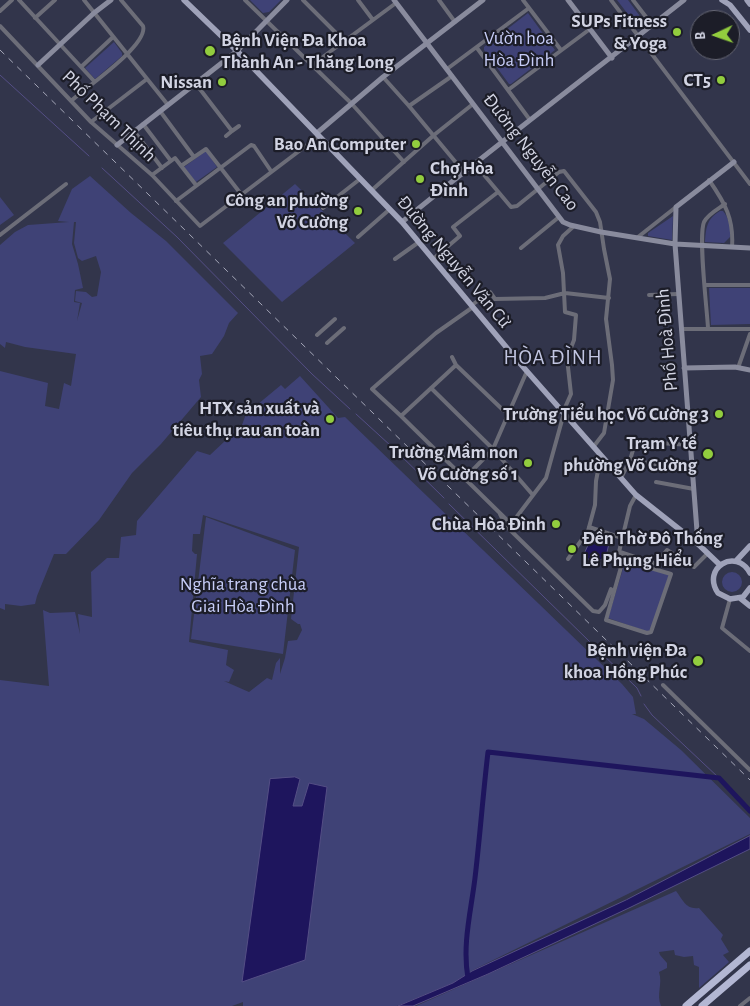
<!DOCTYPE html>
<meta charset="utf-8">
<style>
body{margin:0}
#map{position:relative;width:750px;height:1006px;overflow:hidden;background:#32354b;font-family:"Alegreya Sans",sans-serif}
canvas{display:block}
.north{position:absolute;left:690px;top:10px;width:50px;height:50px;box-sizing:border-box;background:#1c1d28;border:1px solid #656673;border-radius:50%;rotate:267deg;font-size:14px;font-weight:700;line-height:20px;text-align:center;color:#d2d4e3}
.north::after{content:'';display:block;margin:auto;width:18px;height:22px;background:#92cd3e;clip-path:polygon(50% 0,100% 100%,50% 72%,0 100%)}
</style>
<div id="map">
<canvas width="750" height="1006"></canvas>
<div class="north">B</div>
</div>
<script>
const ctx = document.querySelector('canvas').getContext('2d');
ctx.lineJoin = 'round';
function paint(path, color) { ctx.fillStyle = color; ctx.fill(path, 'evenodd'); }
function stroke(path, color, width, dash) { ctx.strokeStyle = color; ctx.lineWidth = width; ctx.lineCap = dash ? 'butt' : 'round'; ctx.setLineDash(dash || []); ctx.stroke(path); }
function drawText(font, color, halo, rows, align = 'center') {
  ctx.font = font + ' "Alegreya Sans",sans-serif'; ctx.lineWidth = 4.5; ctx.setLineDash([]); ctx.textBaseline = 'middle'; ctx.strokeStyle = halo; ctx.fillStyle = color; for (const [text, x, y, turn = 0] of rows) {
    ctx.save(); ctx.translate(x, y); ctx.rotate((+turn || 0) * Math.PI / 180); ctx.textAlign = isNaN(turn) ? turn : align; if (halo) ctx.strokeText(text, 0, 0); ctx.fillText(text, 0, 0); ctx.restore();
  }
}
paint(new Path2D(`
 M250,0H281L269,12L263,13Z
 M617,0H628L645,23L643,28L637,26Z
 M528,13L555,50L511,84H509L484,50V47Z
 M114,42L122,53V56L95,79L85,68Z
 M206,151L217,167L196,182L184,167Z
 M90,176L131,213L166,241L238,313L229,323L224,336L212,354L200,356L202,374L199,380L201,397L161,444L132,473L99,520L66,554H54L37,596L35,604L21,606L5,604V610L0,608V371L48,383L45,406L59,409L64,383L71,386L76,354L25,347L6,342L5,348L0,344V245L15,232L28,225L69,222L58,221L72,189ZM74,222H76L74,243L78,258L82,261L96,256L101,272L97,296L92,297L86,292L76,291L75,301L82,303L77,321L80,303L74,302L75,290L83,288L78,264L72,244Z
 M295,184L355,243L282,302L223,243Z
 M0,197L14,215L0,225Z
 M720,211H723C729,218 731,228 730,237L724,243L705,242C706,227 707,219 720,211Z
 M673,216L672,240L648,236V233Z
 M709,288H750V324L711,325Z
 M300,376L338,418L345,417L622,684L633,697L636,714H632L644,719L681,750L750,818V834L473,970L453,983L397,1006H243V1002L232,1006H0V680L49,686L43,610L50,613L75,612L80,634L78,614L92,617L91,572L107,558H119L121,537L136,535L137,521L197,451L210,455L242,425L246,414L281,385L285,389ZM203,515L299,547L291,619L298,624H300L302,630L297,640L288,641L285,658L280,674V658L276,663L272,680L267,678L249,692L224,681L229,682L234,670L226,665L228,650L189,642L197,554H195L192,551L193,534H200ZM295,777L300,779L292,806H302L242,981Z
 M206,517L295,550L283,654L191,639Z
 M625,562L669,575L651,630L648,632L608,618Z
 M722 582a10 10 0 1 1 20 0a10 10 0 1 1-20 0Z
 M676,891C683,900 686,910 699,908L723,935L721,939L729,952L723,955L729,962L699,988V967L694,965L693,956L684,957L675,955L674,950L659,952L660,955L667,963V968L659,972C663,984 656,994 661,1006H416Z`), '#3f4276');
const water = new Path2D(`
 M594,533L604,538L609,543L606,557L596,562L583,557Z
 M295,777L300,779L293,806H302L309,783L327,787L305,960L242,982L270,779Z
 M750,836V849L631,907L488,974L413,1006H398L453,983L472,971L626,900Z`);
paint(water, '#1e155d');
stroke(water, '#544e85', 1);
stroke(new Path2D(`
 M0,75L89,156
 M102,168L177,237L312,374L350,409
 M356,414L391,446L444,498
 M449,504L637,688L641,696
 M644,704L652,715L719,778`), '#544e85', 1);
stroke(new Path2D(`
 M468,978C462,945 471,911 475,878C480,836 483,794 488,752L719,778L750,811`), '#1e155d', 5);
stroke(new Path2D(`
 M19,0L94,81
 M84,0L168,105
 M245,0L351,103L404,162
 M303,0L344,41
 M358,0L373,20
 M439,0L455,22
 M523,0L561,50
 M611,0L750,184
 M633,0L653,26
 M0,11L12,0
 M35,18L55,0
 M0,26L91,122L152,175L200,226L319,136
 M477,48L530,120
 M312,65L396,3
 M81,67L113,37
 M447,69L529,8
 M383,77L409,106L463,171
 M196,84L232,131L239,126
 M508,90L590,29
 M71,101C85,88 149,45 143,26L121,0
 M409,106L452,76
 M160,111L194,157
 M91,122L147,79
 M143,124L171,161
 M134,131L162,168
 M226,136L232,131
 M474,163L511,207L517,206L559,172L564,171L596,212L600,222L604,249L610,279L606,319L612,365L613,380L604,433L594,446
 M181,166L206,149L241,194
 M152,175L175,158L196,185
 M709,180C725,203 734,219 732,247
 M372,190L434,135L473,104
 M176,201L251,145L254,146L271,171
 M323,208L360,179
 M0,235L66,184
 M358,237L390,209
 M638,237L676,207
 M521,248L559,217
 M395,259L419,242
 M433,259L460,236L453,227L498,192
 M705,285H750
 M649,295L678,294
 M472,305L490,292L495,299L545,298L565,293L609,298
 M473,307L436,333L372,389L401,416L508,521L512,523L546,478L564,413
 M708,328C707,309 698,236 704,222C708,214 718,209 725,204
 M681,329H750
 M317,335L335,319
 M327,343L344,328
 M452,357L456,365L503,410L509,412H563L571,394L567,358L574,340L576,315L565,312L563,273L558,245L563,236L574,226
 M738,368L750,334
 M431,388L493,449L532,494
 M401,416L456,365
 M642,442L691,445
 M630,460L636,440
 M465,478L493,449L527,371
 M621,478L630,460L693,470
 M656,482L694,489
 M500,514L506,526L593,611L599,612L605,605L611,589
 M589,527L622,538
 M620,552L656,564L667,550L694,567L708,553
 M568,559L588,531L595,505L596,481L601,455
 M623,560L671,574L651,632L647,633L606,620L623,560V555L619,552L630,506L636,495
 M730,599L722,628L750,651
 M663,685L750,770
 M740,1006L750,998`), '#6c6d78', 4);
stroke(new Path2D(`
 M394,0L563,222L570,225L601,232L675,244L750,248
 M568,0L612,58
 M38,65L94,13L111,0
 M317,133L383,77L483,0
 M117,145L237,51L287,0
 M402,222C495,146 590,74 684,0
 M684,368L735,367L750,370
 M698,544L675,244L676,207L734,162`), '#898b9d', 5);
stroke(new Path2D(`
 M184,0L237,51L402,222L517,360L636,495L698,544L720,565
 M722,0L730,5L750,30
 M747,0L750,4
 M736,561L750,546
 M750,573C736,547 701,568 718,593L730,599L743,597L750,588
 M740,598L750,606`), '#9fa2b9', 5.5);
stroke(new Path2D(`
 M686,1006L750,951
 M702,1006L750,965`), '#b3b7d3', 7);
stroke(new Path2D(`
 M0,50L750,780`), '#a5a7b8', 1, [6, 6]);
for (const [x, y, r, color] of [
 [677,32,5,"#92cd3e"],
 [210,51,6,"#92cd3e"],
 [721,80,5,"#92cd3e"],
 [222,82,5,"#92cd3e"],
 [416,144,5,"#92cd3e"],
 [420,179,5,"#92cd3e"],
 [358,211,5,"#92cd3e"],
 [719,414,5,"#92cd3e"],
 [330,419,5,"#92cd3e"],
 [708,454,6,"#92cd3e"],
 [528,463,5,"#92cd3e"],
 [556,524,5,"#92cd3e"],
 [572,549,5,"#92cd3e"],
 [698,661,6,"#92cd3e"]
]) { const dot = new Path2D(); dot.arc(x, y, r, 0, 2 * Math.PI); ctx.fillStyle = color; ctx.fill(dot); stroke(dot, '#1c1d28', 2); }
drawText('bold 19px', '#d2d4e3', '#1c1d28', [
 ["SUPs Fitness",667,21],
 ["& Yoga",667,43],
 ["Bệnh Viện Đa Khoa",221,40,"left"],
 ["Thành An - Thăng Long",221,62,"left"],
 ["CT5",711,80],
 ["Nissan",212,82],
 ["Bao An Computer",406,144],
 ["Chợ Hòa",430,168,"left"],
 ["Đình",430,190,"left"],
 ["Công an phường",348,200],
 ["Võ Cường",348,222],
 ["HTX sản xuất và",320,408],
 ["tiêu thụ rau an toàn",320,430],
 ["Trường Tiểu học Võ Cường 3",709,414],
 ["Trạm Y tế",697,443],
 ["phường Võ Cường",697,465],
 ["Trường Mầm non",518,452],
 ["Võ Cường số 1",518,474],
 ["Chùa Hòa Đình",546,524],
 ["Đền Thờ Đô Thống",582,538,"left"],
 ["Lê Phụng Hiểu",582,560,"left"],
 ["Bệnh viện Đa",687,650],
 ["khoa Hồng Phúc",687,672]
], 'right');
drawText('19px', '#c7cdf8', '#1c1d28', [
 ["Vườn hoa",519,38],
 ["Hòa Đình",519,60],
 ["Nghĩa trang chùa",243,584],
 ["Giai Hòa Đình",243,606]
]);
drawText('19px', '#d2d4e3', '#1c1d28', [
 ["Phố Phạm Thịnh",109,116,44],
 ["Đường Nguyễn Cao",531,152,52],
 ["Đường Nguyễn Văn Cừ",454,262,50],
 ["Phố Hoà Đình",667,340,-95]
]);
ctx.letterSpacing = '1px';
drawText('21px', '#c2c6e2', '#1c1d28', [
 ["HÒA ĐÌNH",553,358]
]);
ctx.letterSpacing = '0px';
</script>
